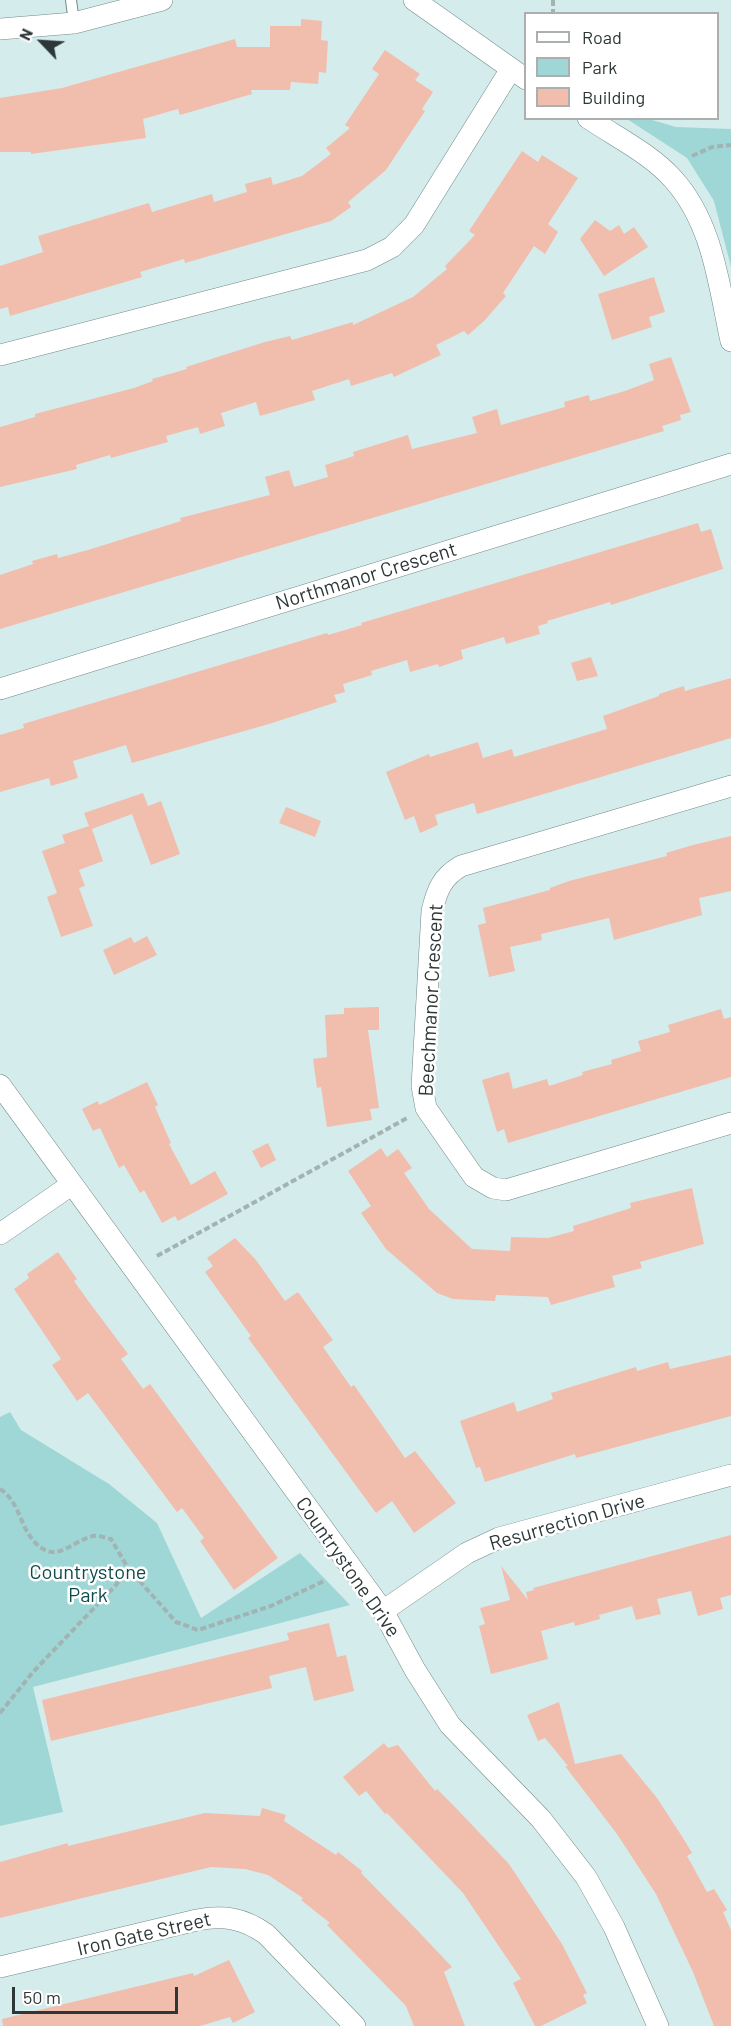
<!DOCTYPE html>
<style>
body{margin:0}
#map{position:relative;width:731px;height:2026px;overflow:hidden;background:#d5ecec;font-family:Barlow,sans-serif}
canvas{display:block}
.legend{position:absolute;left:524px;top:12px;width:195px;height:108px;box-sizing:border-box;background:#fff;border:2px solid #abafaf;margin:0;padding:8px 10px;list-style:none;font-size:18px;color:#2d3737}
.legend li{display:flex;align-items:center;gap:12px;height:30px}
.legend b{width:30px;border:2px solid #abafaf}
.north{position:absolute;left:12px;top:12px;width:60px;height:60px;-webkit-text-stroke:4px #fff;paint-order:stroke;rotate:295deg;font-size:16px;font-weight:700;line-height:24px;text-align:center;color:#2d3737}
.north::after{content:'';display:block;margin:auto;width:21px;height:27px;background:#2d3737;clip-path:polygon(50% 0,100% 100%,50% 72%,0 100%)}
.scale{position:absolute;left:12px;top:1987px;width:166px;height:27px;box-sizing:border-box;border:3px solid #2d3737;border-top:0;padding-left:8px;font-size:18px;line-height:21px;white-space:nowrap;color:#2d3737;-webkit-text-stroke:4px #fff;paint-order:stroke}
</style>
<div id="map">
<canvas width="731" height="2026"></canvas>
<ul class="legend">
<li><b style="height:8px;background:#fff"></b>Road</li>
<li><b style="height:16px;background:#9fd7d6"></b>Park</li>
<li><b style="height:16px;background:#f1bdad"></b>Building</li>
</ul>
<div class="north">N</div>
<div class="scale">50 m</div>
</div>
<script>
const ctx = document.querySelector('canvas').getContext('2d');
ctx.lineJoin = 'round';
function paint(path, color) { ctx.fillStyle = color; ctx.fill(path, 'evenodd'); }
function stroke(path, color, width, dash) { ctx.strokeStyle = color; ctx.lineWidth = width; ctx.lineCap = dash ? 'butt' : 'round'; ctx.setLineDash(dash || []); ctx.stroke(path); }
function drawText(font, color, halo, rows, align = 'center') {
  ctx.font = font + ' Barlow,sans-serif'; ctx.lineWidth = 5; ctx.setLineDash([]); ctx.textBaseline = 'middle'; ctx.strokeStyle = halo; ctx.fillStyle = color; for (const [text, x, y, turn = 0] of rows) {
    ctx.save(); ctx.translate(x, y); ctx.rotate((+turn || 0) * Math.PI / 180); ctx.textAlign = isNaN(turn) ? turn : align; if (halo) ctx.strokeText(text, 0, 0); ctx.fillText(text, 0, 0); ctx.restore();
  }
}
paint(new Path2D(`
 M627,119H649L676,127L731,129V267L714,201L687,158Z
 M10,1412L21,1430L109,1484L157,1523L201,1618L300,1553L350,1605L33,1687L63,1812L0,1826V1417Z`), '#9fd7d6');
paint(new Path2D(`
 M301,19L322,21L321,40L328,41L326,73L319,72L318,84L291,82L290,90H251L252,94L180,115L178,109L143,119L146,138L31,154V152H0V98L62,88L235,39L237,47H270V26H301Z
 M385,50L420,74L415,80L433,92L422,109L425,111L386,170L348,202L351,207L331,221L185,263L184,259L140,272L142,277L10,316L8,307L0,309V266L43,252L38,236L149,203L152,212L212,194L214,202L247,192L245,184L271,177L273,185L302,176L331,154L326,148L350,128L345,125L379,74L372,69Z
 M522,151L538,162L542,155L578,178L548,224L558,232L545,254L534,246L503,293L506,296L484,321L468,335L464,331L436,345L441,355L394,377L392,373L351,386L349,379L312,391L315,400L260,416L256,402L221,413L225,426L200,434L198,427L166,436L168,442L111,458L110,455L76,465L77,469L0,487V427L35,417V414L134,388L153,381L152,379L187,369L186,367L265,342L290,336L292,340L353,322V325L413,297L447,269L445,266L475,235L469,231Z
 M595,220L610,231L619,225L624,234L634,227L648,247L604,276L580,239Z
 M654,277L665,312L649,317L652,327L612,340L598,294Z
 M671,357L691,412L680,415L681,420L662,426L664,431L0,629V575L33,564L32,561L57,554L58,558L88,550L181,521L180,518L270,495L265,477L289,470L294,487L328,477L325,465L354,456L353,452L408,435L412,449L477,433L472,417L497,409L501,425L565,407L564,402L589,395L590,401L625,391L654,380L649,364Z
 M698,523L701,532L711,529L723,569L611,605L610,602L547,621L548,623L538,626L540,634L506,644L504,637L461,650L463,659L439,667L438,664L410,672L407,660L371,671L372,675L343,684L345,692L334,695L337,702L269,724L132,763L126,745L73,761L78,778L51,786L49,778L0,792V735L24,728L23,724L327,633L328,635L362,625L361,623Z
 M591,657L598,676L577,681L571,663Z
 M731,678V738L477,814L474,803L435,815L438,825L420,833L414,816L405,820L386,772L429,754L430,757L478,742L483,758L512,749L514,757L607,729L603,716L659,696V694L684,686L685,691Z
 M143,793L148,806L161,801L180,854L151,865L132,814L92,829L103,861L79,870L85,886L79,888L93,926L61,937L47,897L57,893L42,851L65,843L62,835L89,826L84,813Z
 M286,807L321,821L315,837L279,823Z
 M731,836V891L699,898L702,915L614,940L609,918L541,934L542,940L510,947L515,971L489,977L478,925L486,923L483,908L550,890V888L569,881L667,856L666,853L693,845Z
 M147,936L157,955L114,975L103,950L131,937L134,943Z
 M379,1007V1030H368L379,1108L370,1109L372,1120L327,1127L321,1087L317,1088L313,1059L327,1057L325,1015L344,1014V1008Z
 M721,1009L724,1019L731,1017V1077L508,1143L504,1129L497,1132L482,1080L509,1072L513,1089L547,1079L549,1086L583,1075L582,1072L612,1064L611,1060L641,1051L638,1041L670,1032L668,1025Z
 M147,1082L158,1105L155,1107L171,1143L169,1144L191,1185L215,1171L228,1194L178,1221L175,1216L162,1223L144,1190L140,1193L124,1165L119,1168L100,1128L93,1131L82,1109L98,1101L99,1105Z
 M268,1143L276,1160L261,1168L252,1151Z
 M381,1148L387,1157L398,1149L412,1168L404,1173L429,1209L472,1249L510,1251L511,1237L548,1238L574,1231L573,1226L631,1208L630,1203L692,1188L704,1244L640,1262L642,1268L612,1276L615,1287L551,1305L548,1297L496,1295L495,1301L453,1299L437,1293L386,1249L361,1213L371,1206L348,1171Z
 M235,1238L256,1260L285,1301L298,1292L333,1340L323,1347L351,1387L354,1385L405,1458L415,1451L456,1503L414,1533L392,1501L376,1513L259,1353L248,1338L251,1336L205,1272L213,1266L207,1258Z
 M58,1252L77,1279L74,1281L89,1302L128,1354L121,1359L143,1389L150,1384L278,1558L234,1590L200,1541L204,1538L182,1508L177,1512L88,1393L77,1401L52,1365L61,1359L14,1289L29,1278L27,1274Z
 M731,1355V1416L576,1458L575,1454L485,1482L480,1467L476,1468L460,1421L514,1402L517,1412L553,1399L551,1393L636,1367L637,1371L668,1362L670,1369Z
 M731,1535V1595L720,1598L723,1609L698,1616L691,1591L657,1599L661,1614L636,1620L632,1606L599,1615L600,1619L575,1626L574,1622L541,1631L548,1659L491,1674L479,1626L485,1624L480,1608L510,1600L501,1566L528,1600L526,1592L534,1590L533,1588Z
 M329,1623L337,1657L346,1655L354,1691L314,1701L306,1667L269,1676L272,1688L51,1741L42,1700L289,1640L287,1633Z
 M559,1702L575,1764L621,1754L657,1798L683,1838L692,1853L687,1856L707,1892L714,1889L727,1910L723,1912L731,1930V2026H714L693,1972L656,1894L617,1834L565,1766H568L545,1738L538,1741L527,1715Z
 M384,1743L388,1748L398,1745L435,1791L437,1789L455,1807L509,1864L562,1944L587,1993L583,1995L587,2003L541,2026H535L513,1983L521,1979L463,1893L387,1813L385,1814L366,1791L359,1796L343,1777Z
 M262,1808L286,1815L284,1821L336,1855L338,1852L362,1871L361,1873L417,1930L452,1967L444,1972L465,2026H414L406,2006L327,1925L330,1923L301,1900L303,1898L268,1875L245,1869L211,1867L0,1918V1862L68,1843V1846L205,1813L260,1816Z
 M229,1960L255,2012L233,2023L230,2017L200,2026H3L2,2019L193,1973L194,1976Z`), '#f1bdad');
const lane = new Path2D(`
 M71,0L74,23`);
const street = new Path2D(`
 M414,0L526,79
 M0,29L74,23L162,0
 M588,118C616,137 651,154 673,179C713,223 719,286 731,341
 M0,355L367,260L392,247L414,225L511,69
 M0,689L731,464
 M731,786L461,866C442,877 437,890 432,911L422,1086L426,1108L474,1177L493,1188L506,1190L731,1123
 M0,1085L383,1611L415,1670L450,1725L541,1819L586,1877L614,1927L658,2026
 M0,1234L71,1185
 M383,1611L467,1553L499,1538L731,1475
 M0,1967L197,1920C224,1915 243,1918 266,1934L355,2026`);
stroke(lane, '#728888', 12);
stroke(street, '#728888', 22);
stroke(new Path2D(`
 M553,0V14
 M692,156L712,147L731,145
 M157,1256L409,1117
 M0,1489C18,1500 20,1524 32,1539C55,1567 69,1542 93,1536C98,1535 106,1538 111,1539L128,1568L176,1622L198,1630L271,1606L324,1581
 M0,1713L33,1672L116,1585L128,1568`), '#a1b3b3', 4, [6, 3]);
stroke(lane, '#fff', 10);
stroke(street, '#fff', 21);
drawText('20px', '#2d3737', '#fff', [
 ["Northmanor Crescent",366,576,-17],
 ["Beechmanor Crescent",431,1000,-87],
 ["Resurrection Drive",567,1522,-16],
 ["Countrystone Drive",348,1567,55],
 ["Iron Gate Street",144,1934,-13]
]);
drawText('20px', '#0f4949', '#fff', [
 ["Countrystone",88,1572],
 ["Park",88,1595]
]);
</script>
